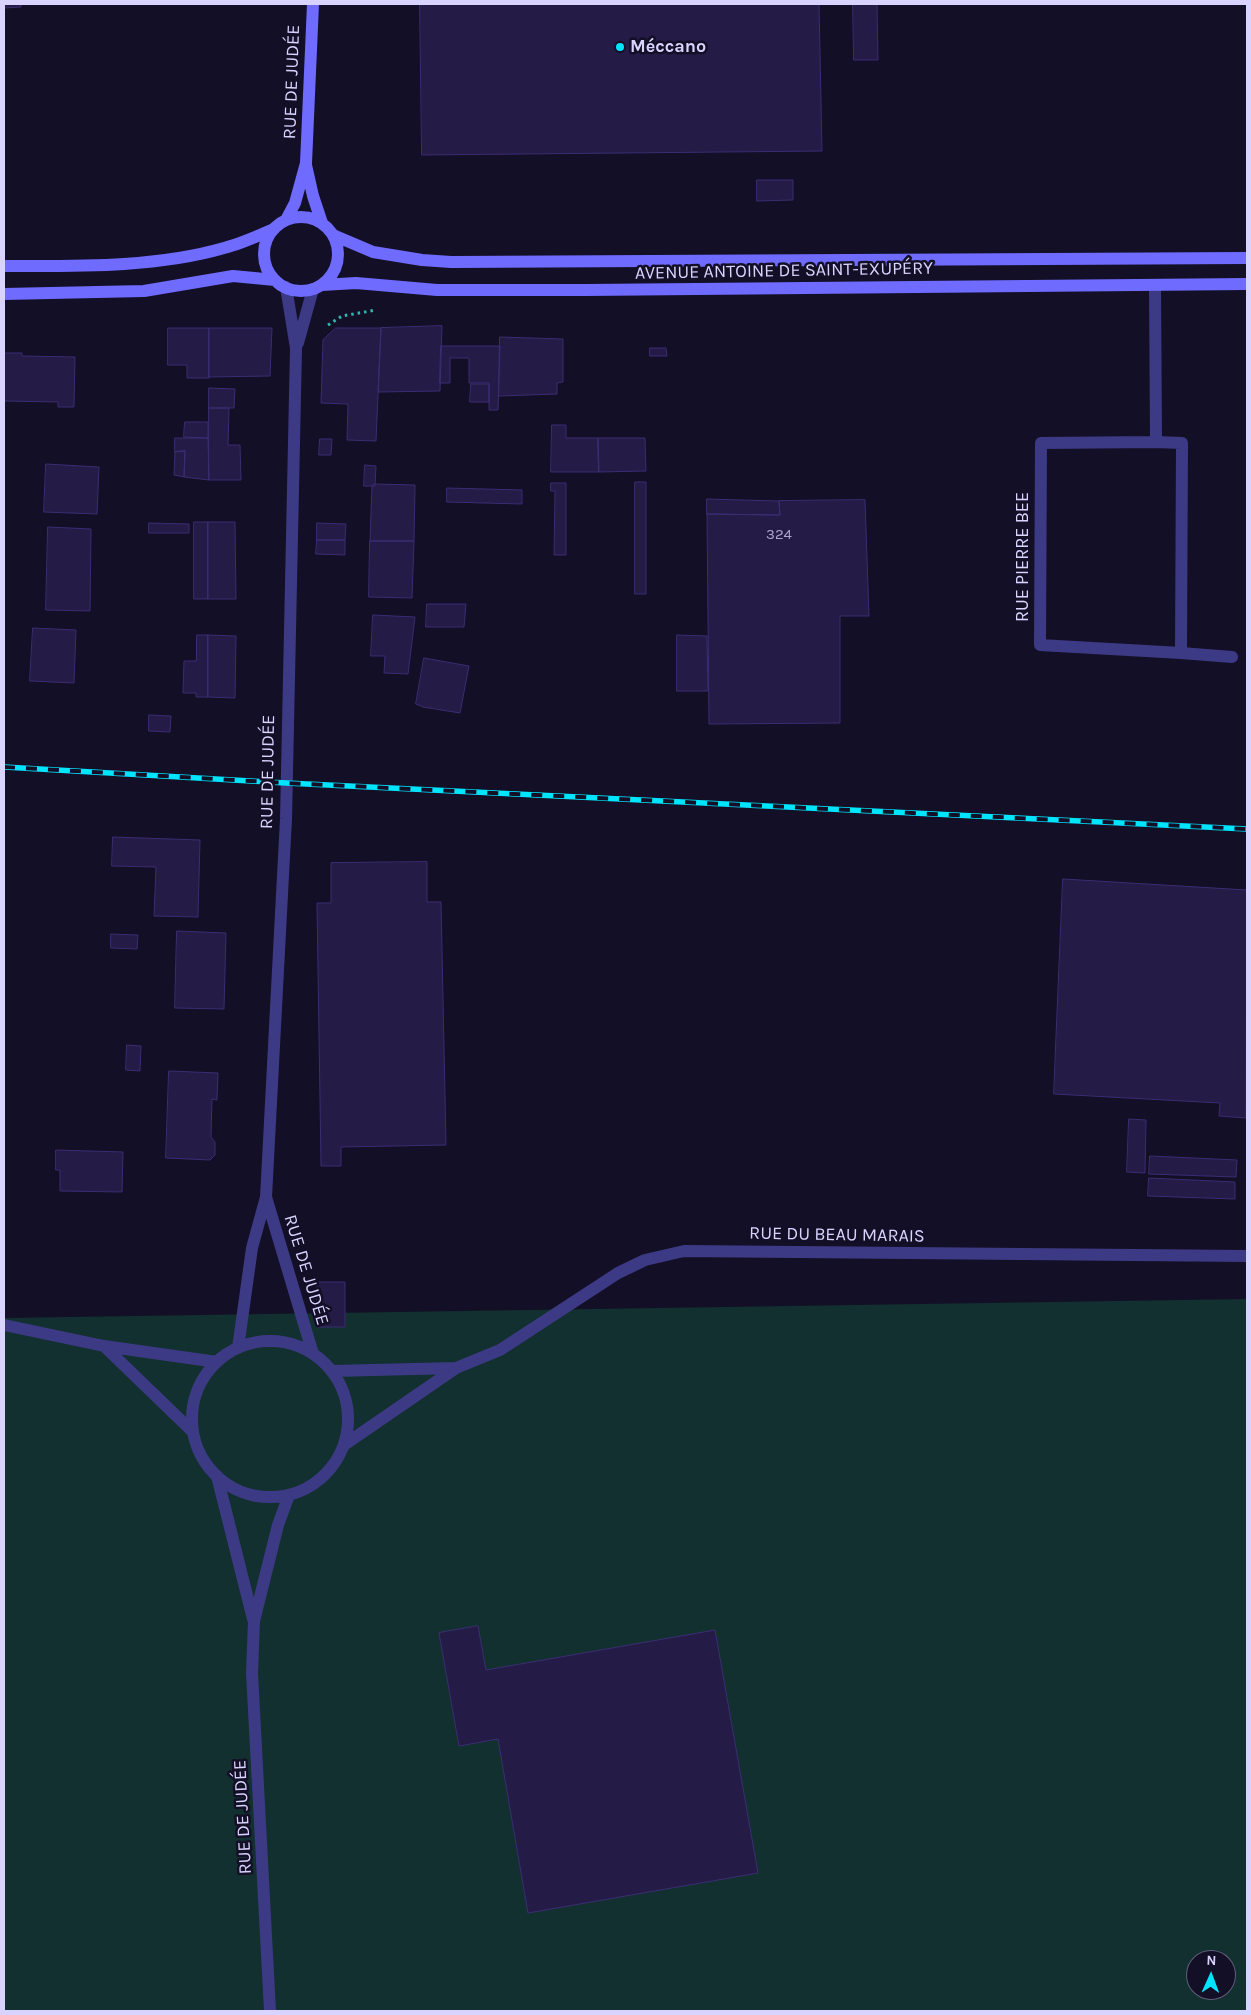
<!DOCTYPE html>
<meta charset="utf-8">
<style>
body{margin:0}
#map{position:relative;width:1251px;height:2015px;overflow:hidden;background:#130f26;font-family:Karla,sans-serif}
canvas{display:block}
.frame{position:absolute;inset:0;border:5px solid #d9d4ff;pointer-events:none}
.north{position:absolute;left:1186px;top:1950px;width:50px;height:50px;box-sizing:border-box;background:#130f26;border:1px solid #625e7d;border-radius:50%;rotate:2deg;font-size:14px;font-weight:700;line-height:20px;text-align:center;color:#d9d4ff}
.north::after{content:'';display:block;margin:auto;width:18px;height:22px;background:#00e5ff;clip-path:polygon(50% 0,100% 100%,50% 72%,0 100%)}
</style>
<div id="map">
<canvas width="1251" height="2015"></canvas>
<div class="frame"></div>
<div class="north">N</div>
</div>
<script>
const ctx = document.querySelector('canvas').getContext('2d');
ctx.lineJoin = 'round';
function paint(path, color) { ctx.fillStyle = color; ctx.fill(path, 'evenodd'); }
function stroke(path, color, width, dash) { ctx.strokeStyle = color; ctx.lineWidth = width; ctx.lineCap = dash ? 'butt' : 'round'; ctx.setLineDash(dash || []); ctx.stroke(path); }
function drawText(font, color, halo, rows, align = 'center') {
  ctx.font = font + ' Karla,sans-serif'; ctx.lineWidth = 5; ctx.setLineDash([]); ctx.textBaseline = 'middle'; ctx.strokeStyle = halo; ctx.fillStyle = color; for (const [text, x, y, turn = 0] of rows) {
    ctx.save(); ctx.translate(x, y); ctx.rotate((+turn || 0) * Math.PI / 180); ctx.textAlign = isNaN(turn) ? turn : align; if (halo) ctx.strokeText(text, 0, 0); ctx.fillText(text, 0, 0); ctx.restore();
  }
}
paint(new Path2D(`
 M1247,1299V2011H4V1318ZM1196,1960H1226V1990H1196Z`), '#12302f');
const building = new Path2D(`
 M4,4H21V7L4,8Z
 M420,4H819L822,151L422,155Z
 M853,4H877L878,60H854Z
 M757,180H793V200L757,201Z
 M442,326L440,391L378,392L381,328Z
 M168,328H209V378H187V365H168Z
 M209,328H272L270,376L209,377Z
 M336,328H381L376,441L347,440L348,404L321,403L323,340Z
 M500,337L563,339V382L557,383V394L499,396Z
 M441,346H500L498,410H489V383H469V358H450V383H440Z
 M650,348H666L667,356H650Z
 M4,353H22V356L75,357L74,407H58V402L4,401Z
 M471,384H489V402H470Z
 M209,388L235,389L234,408H209Z
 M209,408H229L228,445H240L241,480H209Z
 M185,422H208V438L184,437Z
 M552,425H566V438H598L599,472H551Z
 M175,438H208L209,480L184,477L185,451L175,452Z
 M598,438H645L646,471L599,472Z
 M320,439H332L331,455H319Z
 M185,451L184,477L174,475L175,452Z
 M46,464L99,467L97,514L44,512Z
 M365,465L376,466L375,486H364Z
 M635,482H646V594H635Z
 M551,483H566V555H554L555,491H551Z
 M375,484L415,485L414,541H370L372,486Z
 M447,488L522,490V504L447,502Z
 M707,499L779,501L780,515L707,514Z
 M865,500L869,616H840V723L709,724L707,514L780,515L779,501Z
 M194,522H208V599H194Z
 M208,522H235L236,599H208Z
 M149,523L189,524V533H149Z
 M317,523L346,524L345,540H317Z
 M48,527L91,529L90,611L46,610Z
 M317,540H345V555L316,554Z
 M370,541H414L412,598L369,597Z
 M427,604H466L464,627H426Z
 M373,615L415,617L408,674L384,673L385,656H371Z
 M33,628L76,630L74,683L30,681Z
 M197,635H208V697H196V693H183L184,661H196Z
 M208,635L236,636L235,698L208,697Z
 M677,635L707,636L708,691H677Z
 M424,658L469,666L460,713L423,707L416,704Z
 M149,715L171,716L170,732L149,731Z
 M113,837L200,840L198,917L154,916L156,867L112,866Z
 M427,862V902H441L446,1145L341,1147V1166H321L317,903H331V863Z
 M1063,879L1247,890L1246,1118L1219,1116L1220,1103L1054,1094Z
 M177,931L226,933L224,1009L175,1008Z
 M111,934L138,935L137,949L111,948Z
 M127,1045L141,1046L140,1071L126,1070Z
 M169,1071L218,1073L217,1100L212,1099L211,1137L215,1142V1155L210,1160L166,1158Z
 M1129,1119L1146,1120L1145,1173L1127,1172Z
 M56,1150L123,1152L122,1192L60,1191V1170H56Z
 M1150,1156L1237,1160L1236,1177L1149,1174Z
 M1149,1178L1235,1182V1199L1148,1196Z
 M317,1282H345V1327H317Z
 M478,1626L486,1670L715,1630L758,1873L528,1913L498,1739L459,1746L439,1633Z`);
paint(building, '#241b47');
stroke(building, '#3b2d73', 1);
stroke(new Path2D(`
 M328,325L342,316L376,310`), '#2fb8b0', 3, [2.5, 4]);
stroke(new Path2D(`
 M1155,285L1156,442
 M298,343L313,289
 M1156,442L1182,443L1181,653L1040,645L1041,443Z
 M1181,653L1232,657
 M266,1197L313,1354
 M4,1325L104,1346L217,1362
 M192 1419a78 78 0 1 1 156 0a78 78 0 1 1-156 0Z
 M104,1346L193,1432
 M238,1348L252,1248L266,1197L286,819L296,348L286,287
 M332,1371L456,1368
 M344,1445L456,1368L500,1350L618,1273L645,1260L684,1251L1247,1256
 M217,1476L253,1619
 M270,2011L252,1673L254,1621L278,1525L289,1495`), '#3d3a85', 12);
stroke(new Path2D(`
 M306,165L313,196L322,223
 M264 254a37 37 0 1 1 74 0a37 37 0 1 1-74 0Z
 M286,220L295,203L306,163L313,4
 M333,235L373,252L422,260L451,262L1247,258
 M4,266C75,266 155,268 224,248C241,244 258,236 274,229
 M322,285L356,283L437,290H586L1247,284
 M4,294L144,291L233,276L275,280`), '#6f6bff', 12);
const rail = new Path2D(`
 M4,767L286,783L1247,829`);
stroke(rail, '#00e5ff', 5.5);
stroke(rail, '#130f26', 4, [11]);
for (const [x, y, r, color] of [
 [620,47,5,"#00e5ff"]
]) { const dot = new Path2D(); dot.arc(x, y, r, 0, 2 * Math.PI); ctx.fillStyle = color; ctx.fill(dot); stroke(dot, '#130f26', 2); }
drawText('15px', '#aca6d1', null, [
 ["324",779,535]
]);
drawText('bold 18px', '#d9d4ff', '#130f26', [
 ["Méccano",630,47]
], 'left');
drawText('18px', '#d9d4ff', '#130f26', [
 ["RUE DE JUDÉE",292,82,-88],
 ["AVENUE ANTOINE DE SAINT-EXUPÉRY",784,271,-1],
 ["RUE PIERRE BEE",1023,557,-90],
 ["RUE DE JUDÉE",268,772,-89],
 ["RUE DU BEAU MARAIS",837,1235,1],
 ["RUE DE JUDÉE",306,1270,73],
 ["RUE DE JUDÉE",243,1817,-93]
]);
</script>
